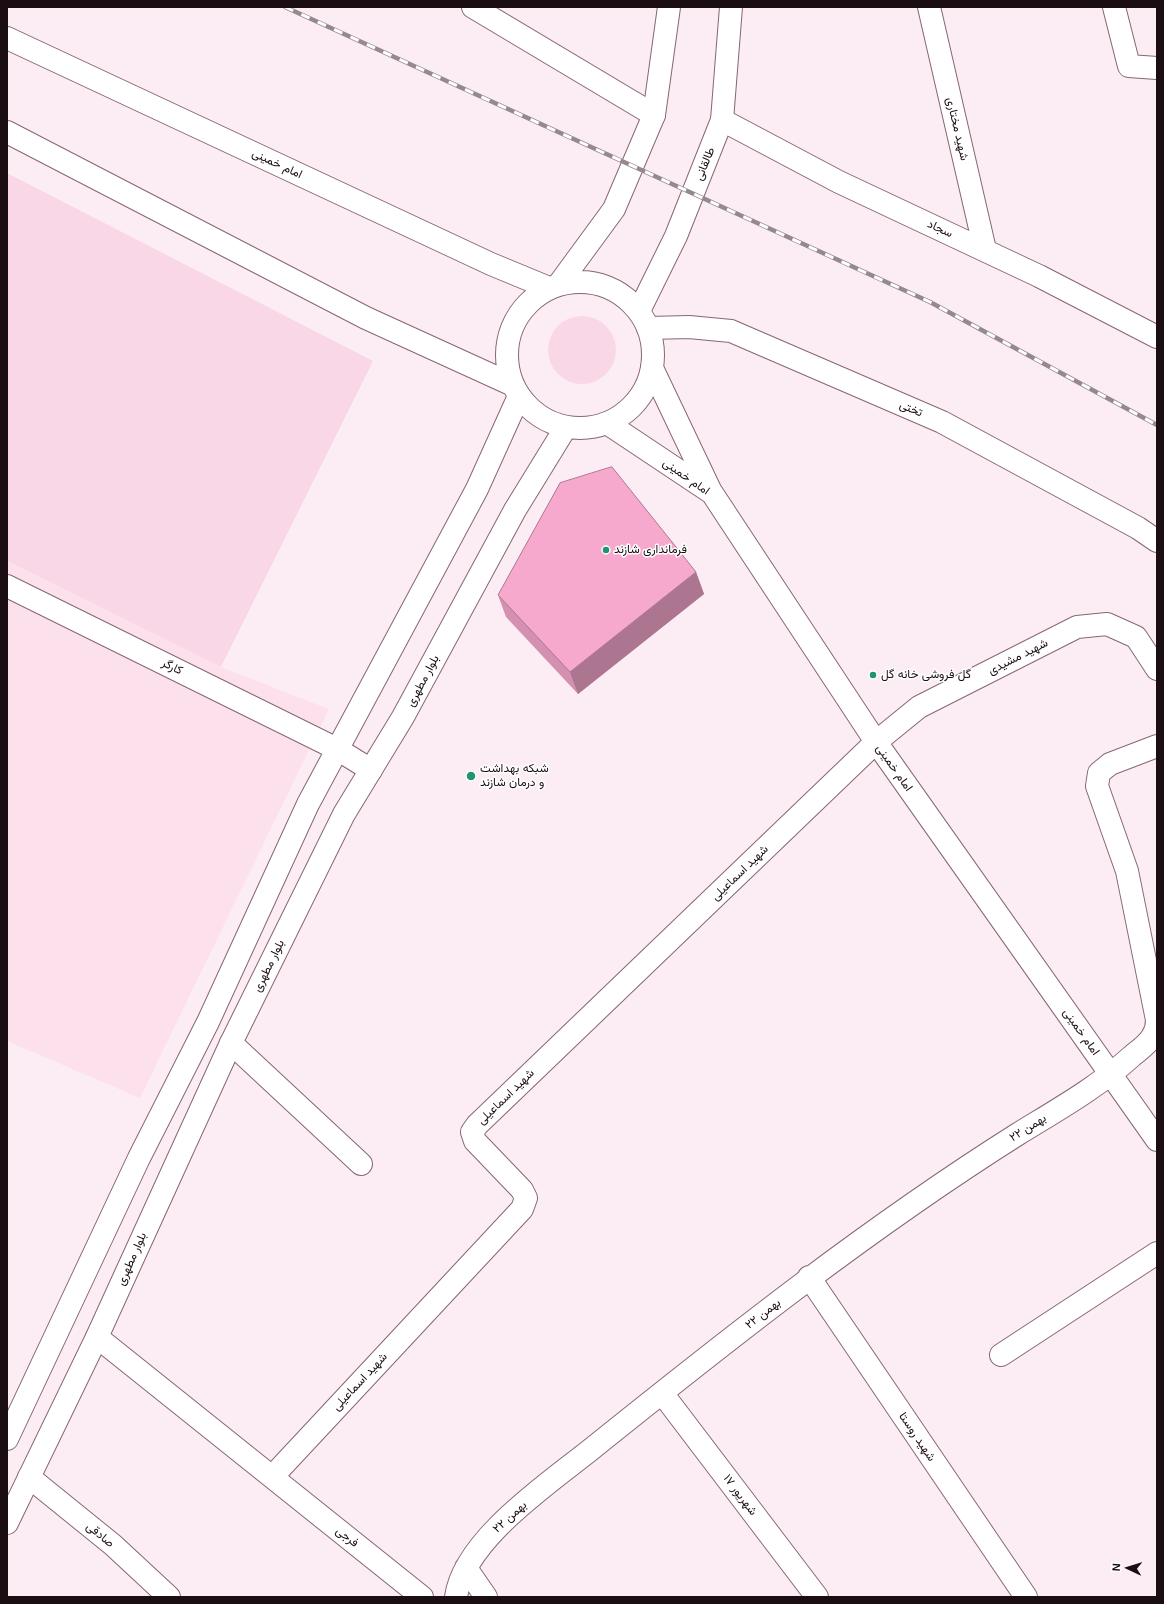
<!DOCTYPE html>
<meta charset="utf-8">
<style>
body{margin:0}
#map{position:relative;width:1164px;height:1604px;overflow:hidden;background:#fcedf4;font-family:Arial,sans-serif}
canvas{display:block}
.frame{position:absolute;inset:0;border:8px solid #1a0e13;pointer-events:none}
.north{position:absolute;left:1108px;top:1548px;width:40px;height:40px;-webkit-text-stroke:3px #fff;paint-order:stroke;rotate:274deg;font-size:11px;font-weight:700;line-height:16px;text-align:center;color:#1a0e13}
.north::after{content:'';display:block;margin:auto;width:14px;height:18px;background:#1a0e13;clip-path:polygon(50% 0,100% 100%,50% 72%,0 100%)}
</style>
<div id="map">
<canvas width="1164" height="1604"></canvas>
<div class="frame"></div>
<div class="north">N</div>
</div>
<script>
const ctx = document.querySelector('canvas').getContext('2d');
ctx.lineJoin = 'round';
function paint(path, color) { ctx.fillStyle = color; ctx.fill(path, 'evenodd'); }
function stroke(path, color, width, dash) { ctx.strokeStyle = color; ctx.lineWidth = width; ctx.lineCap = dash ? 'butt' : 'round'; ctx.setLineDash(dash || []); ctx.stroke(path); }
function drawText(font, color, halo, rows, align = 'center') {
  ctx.font = font + ' Arial,Vazirmatn,sans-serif'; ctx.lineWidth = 3; ctx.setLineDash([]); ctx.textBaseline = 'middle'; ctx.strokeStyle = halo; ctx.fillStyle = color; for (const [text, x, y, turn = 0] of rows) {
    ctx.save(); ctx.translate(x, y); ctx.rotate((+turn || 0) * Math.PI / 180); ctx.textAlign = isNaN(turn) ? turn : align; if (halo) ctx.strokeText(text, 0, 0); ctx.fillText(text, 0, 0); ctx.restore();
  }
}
paint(new Path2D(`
 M7,561L221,667L329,709L140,1098L7,1041Z`), '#fce1ed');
paint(new Path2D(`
 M7,173L373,361L221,667L7,561Z
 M548 350a34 34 0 1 1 68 0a34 34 0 1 1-68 0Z`), '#fad7e6');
const minor = new Path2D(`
 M473,7L654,115
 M929,7L985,250
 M1114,7L1129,66L1157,68
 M722,120L839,182L1039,276L1157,337
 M648,328L689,327L731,331L942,422L1138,528L1157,541
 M652,368L711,492
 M607,423L712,493L876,742L1157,1140
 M7,586L337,749L371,770
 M1157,746L1110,764L1099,773L1097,786L1127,871L1157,1020
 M231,1043L361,1164
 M809,1277L1026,1597
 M97,1337L422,1597
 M1001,1355L1157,1253
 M662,1393L817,1597
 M29,1477L113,1545L169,1597
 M272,1477L522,1209L526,1198L522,1190L475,1141L472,1132L477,1125L876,742L919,707L1077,627L1107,624L1136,637L1157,669
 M466,1568L486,1597
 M456,1597C464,1539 551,1482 594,1447C731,1337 869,1228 1018,1134C1057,1110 1098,1087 1132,1056C1139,1050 1147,1045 1152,1037C1156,1031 1157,1027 1157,1020`);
const major = new Path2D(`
 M7,38L491,264L549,288
 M7,132L366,318L513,385
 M507 355a73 73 0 1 1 146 0a73 73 0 1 1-146 0Z
 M559,284L614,209L654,115L669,7
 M639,311L676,236L722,120L731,7
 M7,1439L139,1158L208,1022L308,804L477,489L519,396
 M7,1523L97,1337L231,1043L344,814L403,717L515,510L566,427`);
stroke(minor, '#876675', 24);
stroke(major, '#876675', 24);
stroke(minor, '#fff', 22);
stroke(major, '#fff', 22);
const rail = new Path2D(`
 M285,7L930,302L1157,425`);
stroke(rail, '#96888f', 4.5);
stroke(rail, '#fff', 3, [9]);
paint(new Path2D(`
 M696,572L704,594L578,694L506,617L498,595Z`), '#d490b0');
paint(new Path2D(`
 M696,572L704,594L578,694L570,672Z`), '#ac7690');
const building = new Path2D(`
 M612,467L696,572L570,672L498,595L560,483Z`);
paint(building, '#f6a8cd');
stroke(building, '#ac7690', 1);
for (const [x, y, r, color] of [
 [606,550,4,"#239274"],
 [873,675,4,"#239274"],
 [471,776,5,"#239274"]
]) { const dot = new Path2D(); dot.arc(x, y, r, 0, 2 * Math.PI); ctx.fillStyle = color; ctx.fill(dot); stroke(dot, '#fff', 1.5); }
drawText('12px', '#1a0e13', '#fff', [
 ["شهید مختاری",957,129,77],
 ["امام خمینی",277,164,25],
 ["طالقانی",705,164,-68],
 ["سجاد",940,229,25],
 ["تختی",911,409,23],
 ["امام خمینی",686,477,35],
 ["شهید مشیدی",1018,657,-27],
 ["کارگر",172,667,26],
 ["بلوار مطهری",423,681,-62],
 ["امام خمینی",894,768,55],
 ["شهید اسماعیلی",740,873,-44],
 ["بلوار مطهری",269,966,-64],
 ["امام خمینی",1081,1032,55],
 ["شهید اسماعیلی",506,1097,-44],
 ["۲۲ بهمن",1028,1128,-32],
 ["بلوار مطهری",132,1259,-66],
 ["۲۲ بهمن",763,1314,-38],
 ["شهید اسماعیلی",360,1382,-47],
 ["شهید روستا",917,1437,56],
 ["۱۷ شهریور",740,1495,53],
 ["۲۲ بهمن",510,1517,-42],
 ["صادقی",100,1535,39],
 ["فرجی",347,1537,38]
]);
drawText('12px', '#1a0e13', '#fff', [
 ["فرمانداری شازند",614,550],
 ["گل فروشی خانه گل",881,675],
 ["شبکه بهداشت",480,769],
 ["و درمان شازند",480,783]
], 'left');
</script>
